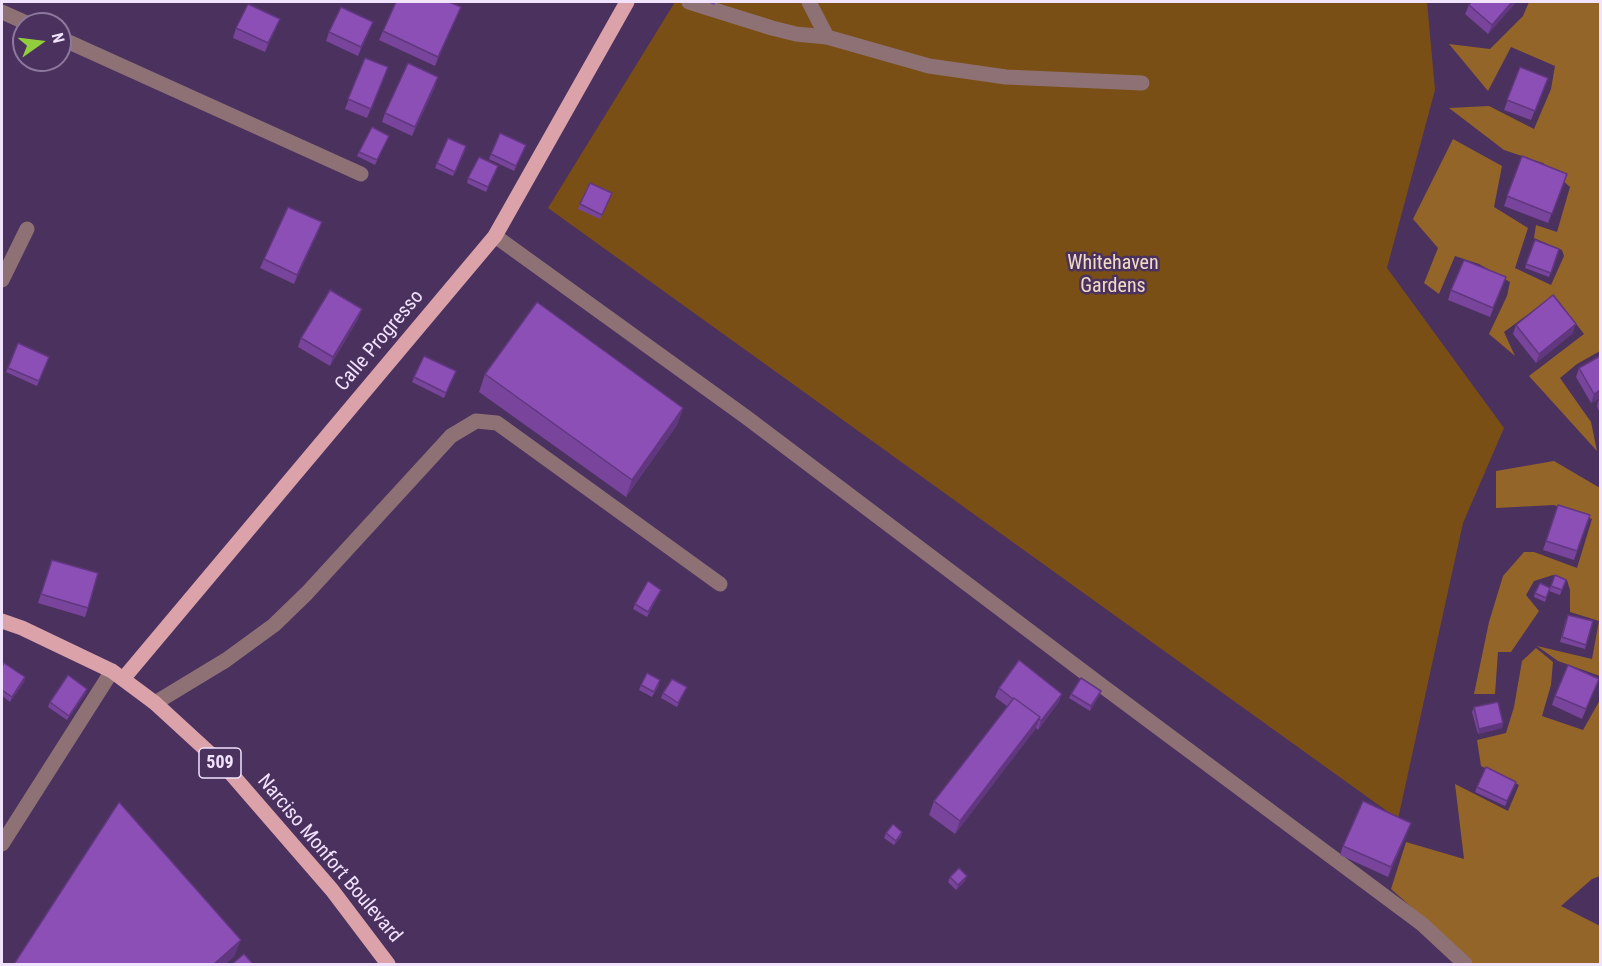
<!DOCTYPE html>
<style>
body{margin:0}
#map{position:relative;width:1602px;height:966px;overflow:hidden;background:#4b315e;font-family:"Roboto Condensed",sans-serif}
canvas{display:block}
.frame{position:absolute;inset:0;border:3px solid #f1e2fe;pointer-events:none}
.north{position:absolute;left:12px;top:12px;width:60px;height:60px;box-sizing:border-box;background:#4b315e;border:2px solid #8d789e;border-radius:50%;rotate:76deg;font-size:16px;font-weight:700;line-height:24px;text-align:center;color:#f1e2fe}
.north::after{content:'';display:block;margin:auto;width:21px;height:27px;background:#92cd3e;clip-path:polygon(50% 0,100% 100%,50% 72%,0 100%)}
</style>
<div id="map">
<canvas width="1602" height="966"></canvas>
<div class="frame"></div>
<div class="north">N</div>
</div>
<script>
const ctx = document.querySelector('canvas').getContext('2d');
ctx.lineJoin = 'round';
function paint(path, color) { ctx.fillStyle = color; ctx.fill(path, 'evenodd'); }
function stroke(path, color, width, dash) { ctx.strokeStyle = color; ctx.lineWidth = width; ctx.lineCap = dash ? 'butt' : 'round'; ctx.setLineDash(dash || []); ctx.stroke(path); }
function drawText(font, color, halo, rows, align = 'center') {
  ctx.font = font + ' "Roboto Condensed",sans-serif'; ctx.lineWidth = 5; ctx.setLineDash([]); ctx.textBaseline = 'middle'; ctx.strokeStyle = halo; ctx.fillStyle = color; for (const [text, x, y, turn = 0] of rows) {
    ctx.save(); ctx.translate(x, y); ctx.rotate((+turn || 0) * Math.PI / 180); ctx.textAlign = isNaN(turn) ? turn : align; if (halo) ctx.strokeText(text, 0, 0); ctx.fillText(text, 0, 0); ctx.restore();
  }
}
paint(new Path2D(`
 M675,2H1427L1435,90L1387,268L1504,428L1463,523L1398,819L548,208Z`), '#7a4f16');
paint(new Path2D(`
 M1529,2H1600V351L1577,364L1560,378L1591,422L1597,451L1529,376L1584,334L1554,295L1504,332L1515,356L1489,334L1507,296L1510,282L1479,264L1455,256L1439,294L1424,283L1438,248L1413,219L1453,139L1502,166L1494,207L1528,228L1515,268L1551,285L1564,256L1562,250L1534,238L1536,225L1557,232L1570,187L1543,163L1504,150L1449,108L1489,106L1534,129L1551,89L1555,66L1511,47L1488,91L1449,44L1490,49L1523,16Z
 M1554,461L1600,488V676L1558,661L1537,646L1592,659L1599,621L1570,612V590L1567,580L1553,575L1534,581L1526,595L1539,611L1511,652H1498L1495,694H1474L1489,622L1503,576L1524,552H1534L1577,568L1592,519L1554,505L1496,508V471Z
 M1536,648L1553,662L1551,685L1542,716L1583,730L1600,700V876L1592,879L1561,906L1600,926V964H1473L1454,945L1391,889L1406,842L1464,859L1455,784L1508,811L1519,785L1481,766L1477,740L1506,733L1514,707L1522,661Z`), '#946529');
stroke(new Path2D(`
 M689,2L772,28L796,34L827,37L929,66L1006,77L1142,83
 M809,2L827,37
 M2,12L29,24
 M60,38L361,174
 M495,236L746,417L1101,685L1422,924L1465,964
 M2,280L27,229
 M155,703L226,660L274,625L307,593L451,436L476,421L497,423L720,584
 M2,844L112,671`), '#8e7175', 15);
stroke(new Path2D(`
 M2,621L22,628L112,671L155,703L228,770L332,890L388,964
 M123,679L495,236L627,2`), '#dba2aa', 15);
paint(new Path2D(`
 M707,2H716L714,5Z
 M1471,2H1516L1488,34L1465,14L1469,5Z
 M457,16L435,66L379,40L383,31Z
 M236,28H276L265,52L233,38Z
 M329,32H369L358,56L326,41Z
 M365,58L384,77L367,118L345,109Z
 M1520,67L1548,78L1531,120L1504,110Z
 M435,87L412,136L382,122L385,113Z
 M389,136L375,165L357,156L359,152Z
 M524,149L514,171L489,159L491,154Z
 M465,151L453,176L435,168L437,163Z
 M1522,156L1567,174L1548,223L1504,206Z
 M496,171L486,192L467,183L468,178Z
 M612,193L600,219L578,209L580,204Z
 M318,232L294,284L260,268L264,259Z
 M1535,240L1559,249L1549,277L1525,268Z
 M1506,277L1490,317L1448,300L1451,290Z
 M358,319L330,366L298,347L301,338Z
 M1516,325L1573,333L1536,363L1513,334Z
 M18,343L49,357L37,386L6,372Z
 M1600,356V398L1591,403L1576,377L1579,368Z
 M485,374L683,408L677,425L626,497L479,392Z
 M454,376L444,398L412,382L414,377Z
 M1600,400V414L1597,406L1598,401Z
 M1558,505L1590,515L1574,560L1543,550Z
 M52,560L88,608L85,617L38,603Z
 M1555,575L1566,580L1560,595L1549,591Z
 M1550,588L1545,602L1534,597L1535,593Z
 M661,590L647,617L633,609L635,604Z
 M1566,619L1586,645L1585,649L1560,642Z
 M2,667L25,677L24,682L10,702L2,696Z
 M1599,679L1582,719L1552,705L1555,696Z
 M641,685H659L652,697L639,690Z
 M687,687L677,707L661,698L663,693Z
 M999,688L1062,694L1058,703L1038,730L1036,728L955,834L929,815L934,801L1008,707L995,697Z
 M1101,691L1099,696L1090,711L1069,698L1071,694Z
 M86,693L67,720L48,707L50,702Z
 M1474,707L1503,723L1502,728L1478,734L1472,712Z
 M1516,782L1505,806L1475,792L1477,787Z
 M1411,823L1388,877L1340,855L1343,846Z
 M902,832L901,837L894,845L884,838L886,833Z
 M950,877L965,881L956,890L948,882Z`), '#78449c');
paint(new Path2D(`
 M1512,2H1516L1488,34L1492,25Z
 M461,7L457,16L435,66L438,57Z
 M280,19L276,28L265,52L268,43Z
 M373,22L369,32L358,56L361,47Z
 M438,77L435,87L412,136L415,127Z
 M322,222L318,232L294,284L297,275Z
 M362,309L358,319L330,366L333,357Z
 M1576,324L1573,333L1536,363L1539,354Z
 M1600,390V398L1591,403L1594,394Z
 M683,408L677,425L626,497L632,480Z
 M25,677L24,682L10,702L12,697Z
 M87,689L86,693L67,720L69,716Z
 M1101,691L1099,696L1090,711L1091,706Z
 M1062,694L1058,703L1038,730L1041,721Z
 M1040,717L1035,730L955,834L960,821Z
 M1503,723L1502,728L1478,734L1479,729Z
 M1411,823L1408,832L1388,877L1391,867Z
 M902,832L901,837L894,845L896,841Z
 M967,876L965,881L956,890L958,885Z
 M241,940L234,957L226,964H214Z`), '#61377f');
const building = new Path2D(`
 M396,2H449L461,7L438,57L383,31Z
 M1471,2H1512L1492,25L1469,5Z
 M248,4L280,19L268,43L236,28Z
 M341,7L373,22L361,47L329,32Z
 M365,58L388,67L371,109L348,99Z
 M408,63L438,77L415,127L385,113Z
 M1520,67L1548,78L1535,111L1507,100Z
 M372,127L389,136L377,160L359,152Z
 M500,133L526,145L516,166L491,154Z
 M448,138L466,146L455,172L437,163Z
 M1522,156L1567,174L1552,214L1507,196Z
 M479,157L498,166L488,187L468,178Z
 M590,183L612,193L602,215L580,204Z
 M288,207L322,222L297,275L264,259Z
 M1535,240L1559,249L1551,273L1526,264Z
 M1464,260L1506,277L1493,308L1451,290Z
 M330,290L362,309L333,357L301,338Z
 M1553,295L1576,324L1539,354L1516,325Z
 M537,302L683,408L632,480L485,374Z
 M18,343L49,357L39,381L8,368Z
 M424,356L456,371L446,393L414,377Z
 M1600,356V390L1594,394L1579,368Z
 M1558,505L1590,515L1577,551L1546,541Z
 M52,560L98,573L88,608L41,594Z
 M1555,575L1566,580L1562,590L1551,586Z
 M648,581L661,590L648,612L635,604Z
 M1540,583L1550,588L1546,598L1535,593Z
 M1568,615L1593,621L1586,645L1562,637Z
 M1019,660L1062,694L1041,721L1039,719L1040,717L1014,698L1013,699L999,688Z
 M4,663L25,677L12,697L2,690V667Z
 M1568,665L1599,679L1586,709L1555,696Z
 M647,673L660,680L654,692L641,685Z
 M68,675L87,689L69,716L50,702Z
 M1081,678L1101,691L1091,706L1071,694Z
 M672,679L687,687L678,703L663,693Z
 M1014,698L1040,717L960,821L934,801Z
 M1498,702L1503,723L1479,729L1474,707Z
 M1486,767L1516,782L1507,801L1477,787Z
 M1363,801L1411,823L1391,867L1343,846Z
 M119,802L241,940L214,964H14Z
 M893,824L902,832L896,841L886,833Z
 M959,868L967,876L958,885L950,877Z
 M244,954L253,964H232Z`);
paint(building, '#8b4fb5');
stroke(building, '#61377f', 1.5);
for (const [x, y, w] of [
 [220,763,42]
]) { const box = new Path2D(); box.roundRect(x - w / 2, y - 15, w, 30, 4.5); ctx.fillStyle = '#4b315e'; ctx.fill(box); stroke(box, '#f1e2fe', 1.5); }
drawText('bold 18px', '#f1e2fe', null, [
 ["509",220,763]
]);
drawText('20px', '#f0dbc4', '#4b315e', [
 ["Whitehaven",1113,264],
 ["Gardens",1113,287]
]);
drawText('20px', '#f1e2fe', '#4b315e', [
 ["Calle Progresso",380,341,-50],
 ["Narciso Monfort Boulevard",329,859,50]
]);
</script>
